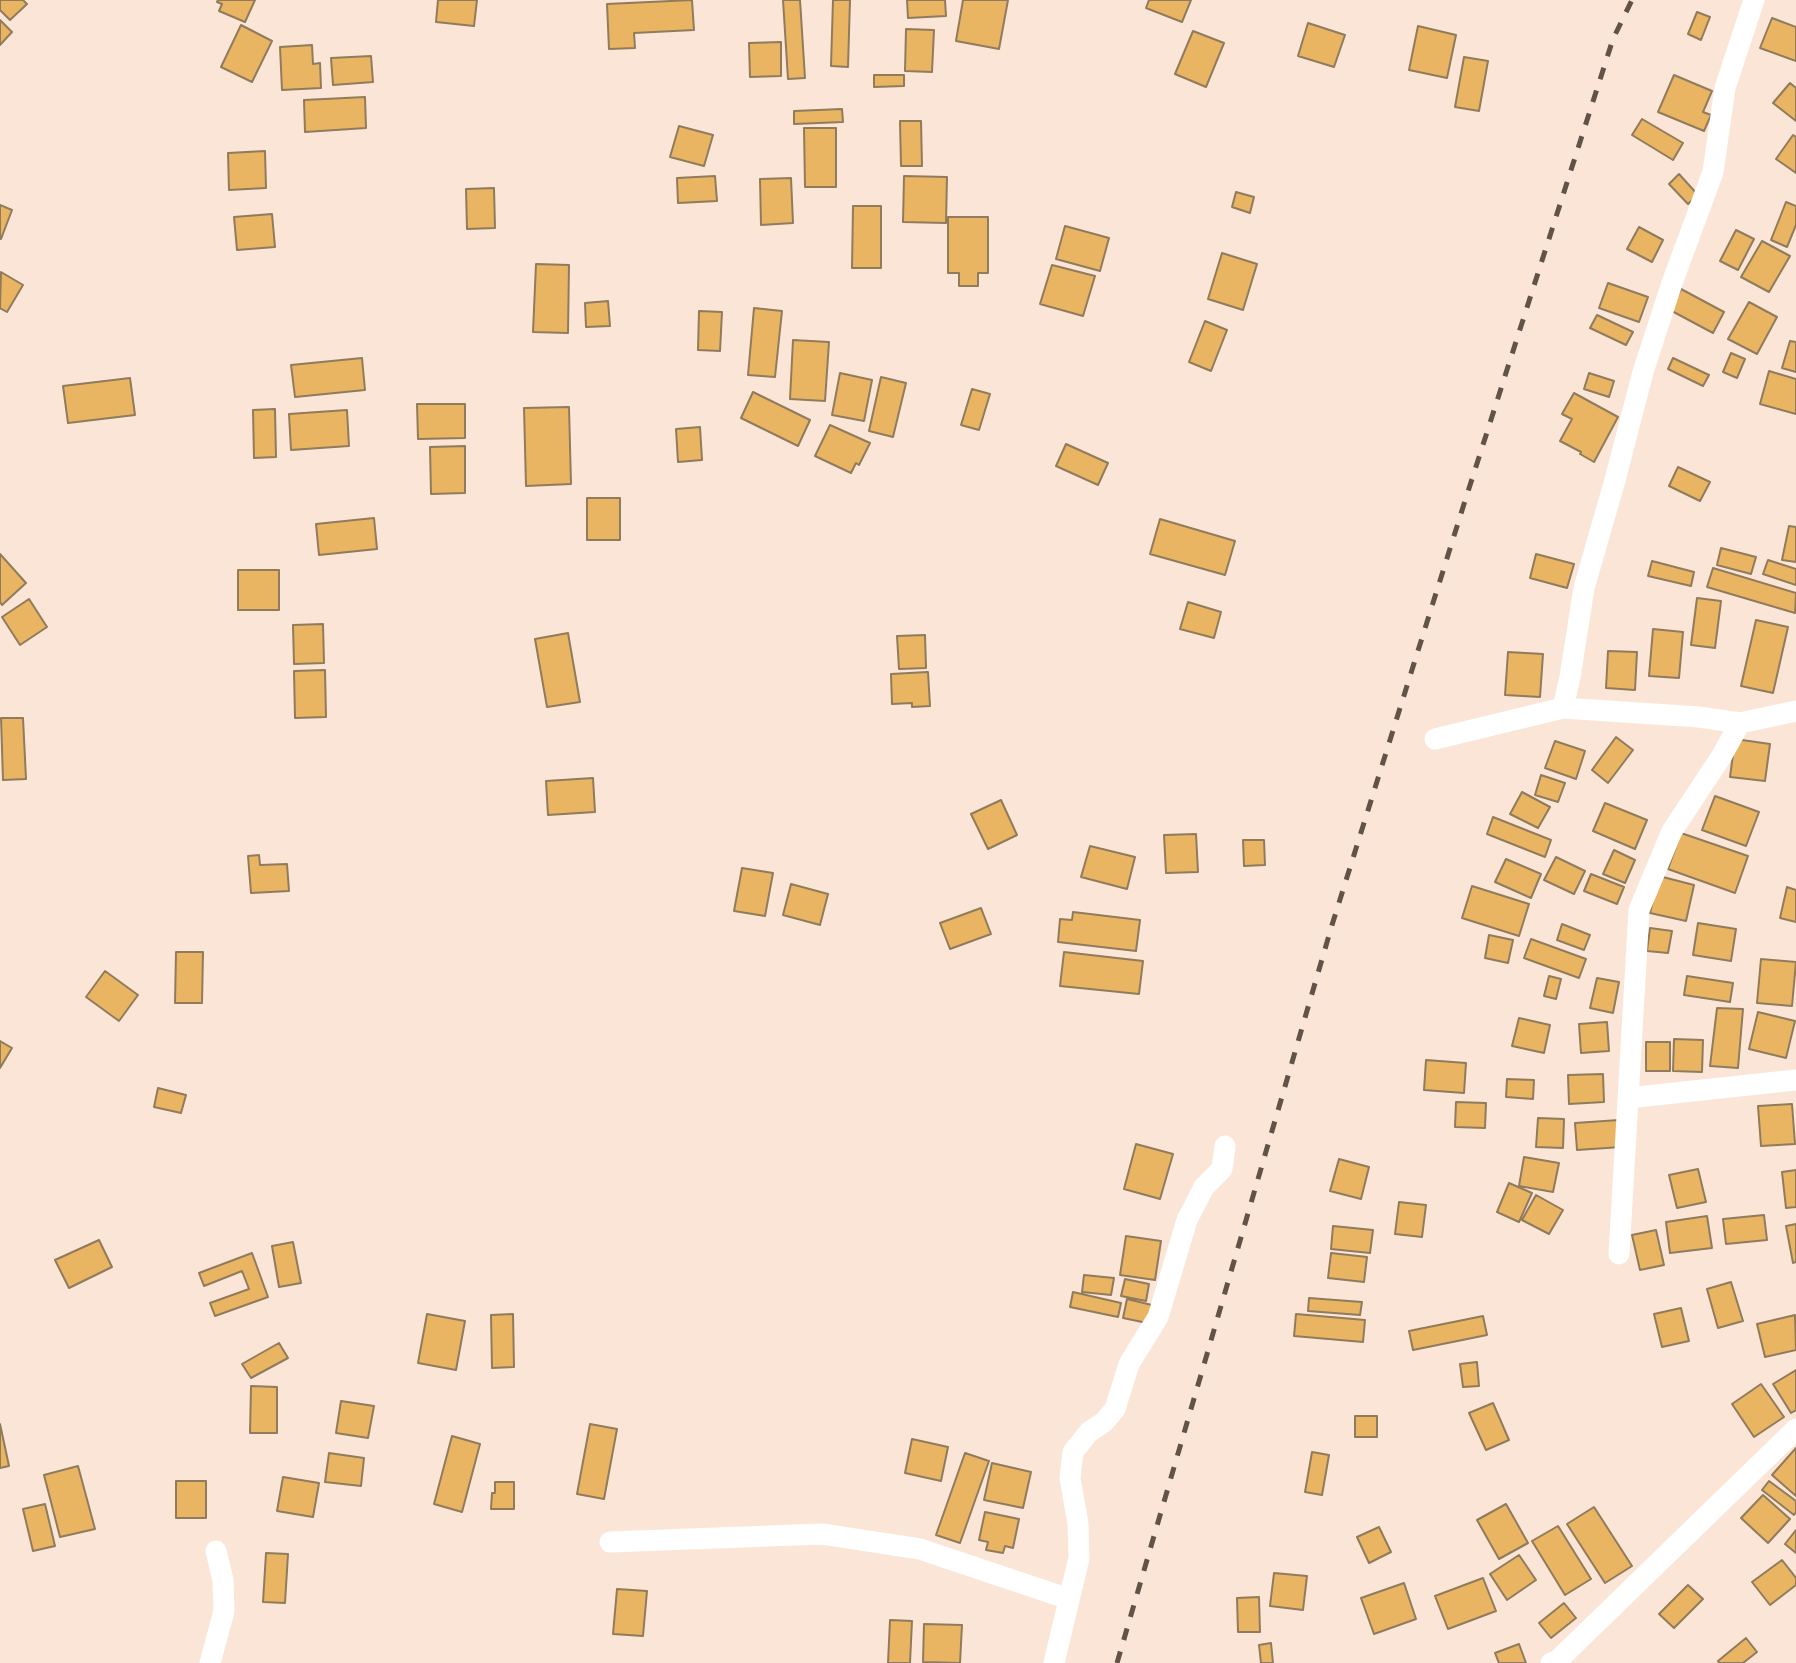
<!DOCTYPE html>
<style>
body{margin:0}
canvas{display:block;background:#fbe5d7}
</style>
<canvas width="1796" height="1663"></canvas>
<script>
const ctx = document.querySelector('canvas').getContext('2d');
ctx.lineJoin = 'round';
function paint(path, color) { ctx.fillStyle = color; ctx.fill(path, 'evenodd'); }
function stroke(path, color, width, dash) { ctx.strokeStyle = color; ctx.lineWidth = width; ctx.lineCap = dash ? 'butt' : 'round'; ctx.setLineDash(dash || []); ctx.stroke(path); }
const building = new Path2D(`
 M0,0H23L27,4L10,20L0,10Z
 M218,0H255L245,22L219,11L222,4L217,2Z
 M438,0H477L474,26L436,22Z
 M692,0L694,30L634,33L635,48L609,49L607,4Z
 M783,0H800L805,78L788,79Z
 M833,0H850L848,67L831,66Z
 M907,0H945L946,16L908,18Z
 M963,0H1008L999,49L956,41Z
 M1149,0H1191L1182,22L1146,8Z
 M1697,12L1710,17L1701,40L1688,34Z
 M1772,18L1796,27V61L1760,48Z
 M0,20L12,32L0,45Z
 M1308,23L1345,35L1334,67L1298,56Z
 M241,25L272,41L252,82L221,67Z
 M1418,26L1456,35L1447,78L1409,70Z
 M906,29L934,30L932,72L905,71Z
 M1193,31L1224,43L1206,87L1175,74Z
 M781,42V76L750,77L749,43Z
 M312,45L313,64L320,63L321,88L282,90L280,47Z
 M371,56L373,82L333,85L331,58Z
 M1464,57L1488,61L1479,111L1455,107Z
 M874,75H904V86L874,87Z
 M1674,75L1712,91L1703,112L1711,115L1704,131L1658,112Z
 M1790,83L1796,88V121L1773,103Z
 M365,97L366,128L305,132L304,100Z
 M842,109L843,122L794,124V111Z
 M1642,119L1683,143L1673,160L1632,135Z
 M900,121H921L922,166H901Z
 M679,126L713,135L704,166L670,157Z
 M804,128H836V187H805Z
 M1793,135L1796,137V173L1776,159Z
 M265,151L266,188L229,190L228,153Z
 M1679,174L1698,195L1688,204L1669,184Z
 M715,176L717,201L678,203L677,178Z
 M904,176L947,177L946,223L903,222Z
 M791,178L793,223L761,225L760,179Z
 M494,188L495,228L467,229L466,189Z
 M1236,192L1254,197L1250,213L1232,207Z
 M1786,202L1796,206V225L1787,247L1771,240Z
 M0,205L12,210L1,239H0Z
 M853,206H881V268H852Z
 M272,214L275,247L237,250L234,217Z
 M948,217H988V273H978V286H959V273H948Z
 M1065,226L1109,238L1100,271L1056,259Z
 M1639,227L1663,240L1652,262L1627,249Z
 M1736,230L1754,239L1738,270L1720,261Z
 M1762,241L1790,256L1769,292L1741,277Z
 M1222,253L1257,264L1243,310L1208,299Z
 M536,264L569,265L568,333L533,332Z
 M1052,265L1095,276L1083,316L1040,304Z
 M1,272L23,285L7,312L0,308Z
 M1608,283L1648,297L1639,322L1599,308Z
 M1681,289L1724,312L1713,333L1670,310Z
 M608,301L610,326L586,327L585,303Z
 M1749,302L1777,317L1757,354L1728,339Z
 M754,308L782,311L775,377L748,375Z
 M699,311L722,312L720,351L698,350Z
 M1597,315L1633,332L1626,345L1590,328Z
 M1205,321L1227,330L1211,371L1189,362Z
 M793,340L829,342L825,401L790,399Z
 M1790,341L1796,342V372L1782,368Z
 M1731,353L1745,359L1737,378L1723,372Z
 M362,358L365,390L295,397L291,365Z
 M1673,358L1709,375L1703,386L1668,369Z
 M1769,371L1796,379V414L1760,404Z
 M840,373L872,380L864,421L832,415Z
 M1589,373L1614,381L1609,397L1584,389Z
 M881,377L906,383L893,437L869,431Z
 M130,378L135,415L68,423L63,386Z
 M972,389L990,394L979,430L961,425Z
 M753,392L810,420L798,446L741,418Z
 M1574,393L1618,417L1594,462L1580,454L1581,452L1560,441L1572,419L1562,414Z
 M417,404H465V438L418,439Z
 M569,407L571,484L526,486L524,408Z
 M275,409L276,457L254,458L253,410Z
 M347,410L349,446L291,450L289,414Z
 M830,425L870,443L859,465L856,463L851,473L815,456Z
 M700,427L702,460L678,462L676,429Z
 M1066,444L1108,463L1098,485L1056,466Z
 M465,446V493L431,494L430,447Z
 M1678,467L1710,482L1700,501L1669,486Z
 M587,498H620V540H587Z
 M374,518L377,549L319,555L316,524Z
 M1160,519L1235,541L1225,575L1150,554Z
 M1789,526L1796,527V562L1782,560Z
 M1721,548L1756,557L1751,574L1717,565Z
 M0,554L26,583L2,605L0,602Z
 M1536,554L1574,564L1567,588L1530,578Z
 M1768,560L1796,569V585L1763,574Z
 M1652,561L1694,572L1691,586L1648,576Z
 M1713,568L1796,593L1795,613L1707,587Z
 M238,570H279V610H238Z
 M1697,598L1721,601L1715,648L1691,645Z
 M29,599L47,627L20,645L2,617Z
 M1188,602L1221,612L1214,638L1180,629Z
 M1756,620L1788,627L1773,693L1741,686Z
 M323,624L324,663L294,664L293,625Z
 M1653,629L1683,632L1679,678L1649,676Z
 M568,633L580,702L547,707L535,639Z
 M925,635L926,668L899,669L897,636Z
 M1608,651L1637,652L1635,690L1606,688Z
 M1508,652L1543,654L1540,697L1505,695Z
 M325,670L326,717L295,718L294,671Z
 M928,672L930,706L912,707V703L892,704L891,674Z
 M1,718H23L26,779L3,780Z
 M1616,737L1633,750L1608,783L1592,770Z
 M1735,739L1770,744L1765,781L1730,777Z
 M1555,741L1585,751L1576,779L1545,768Z
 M1541,775L1565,783L1558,802L1535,795Z
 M593,778L595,812L548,815L546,781Z
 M1522,792L1550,807L1538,828L1510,814Z
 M1715,796L1759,812L1746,846L1702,830Z
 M1001,800L1017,835L988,849L971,814Z
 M1605,803L1647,820L1635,849L1593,831Z
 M1493,817L1551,840L1545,857L1487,834Z
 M1681,833L1748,856L1735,893L1668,869Z
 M1196,834L1198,872L1166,873L1164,835Z
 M1243,840H1264L1265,865L1244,866Z
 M1090,846L1135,857L1127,889L1081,877Z
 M1614,850L1635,860L1625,883L1603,874Z
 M259,855L260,865L287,864L289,891L251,893L248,856Z
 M1556,857L1585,871L1574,894L1544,880Z
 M1506,859L1541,874L1531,898L1495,882Z
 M742,868L773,873L765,916L734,911Z
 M1591,874L1624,887L1617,904L1584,891Z
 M1659,876L1694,885L1686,921L1650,913Z
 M791,884L828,894L820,925L783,915Z
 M1472,886L1529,904L1519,936L1462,918Z
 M1787,887L1796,890V922L1780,918Z
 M981,908L991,934L950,949L940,923Z
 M1073,912L1140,920L1136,951L1058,942L1060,919L1072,920Z
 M1698,923L1736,929L1731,961L1693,955Z
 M1562,924L1590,935L1584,950L1557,940Z
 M1650,928L1672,931L1668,953L1647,951Z
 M1489,935L1513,940L1508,963L1485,958Z
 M1531,939L1586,959L1579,978L1524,958Z
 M176,952H203L202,1003H175Z
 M1064,952L1143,961L1139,994L1060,986Z
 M1761,959L1796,962L1792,1006L1757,1003Z
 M105,971L138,995L119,1021L86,997Z
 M1549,976L1561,979L1556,999L1544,996Z
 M1687,976L1733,983L1730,1002L1684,995Z
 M1597,978L1619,982L1613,1013L1590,1008Z
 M1717,1008L1743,1009L1738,1068L1710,1066Z
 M1758,1012L1795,1021L1786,1058L1749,1049Z
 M1519,1018L1550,1025L1544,1053L1512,1046Z
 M1607,1022L1609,1051L1581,1053L1579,1024Z
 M1674,1039L1703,1040L1702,1072L1673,1071Z
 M0,1041L12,1048L0,1068Z
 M1646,1042H1670V1071H1646Z
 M1426,1060L1466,1063L1464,1093L1424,1090Z
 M1603,1074L1604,1102L1569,1104L1568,1075Z
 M1507,1079L1534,1080L1533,1099L1506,1097Z
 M158,1088L186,1095L181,1113L154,1107Z
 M1456,1102L1486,1103L1485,1128L1455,1127Z
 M1792,1104L1795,1144L1761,1146L1758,1106Z
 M1538,1118L1564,1119L1563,1148L1536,1147Z
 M1619,1120L1621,1147L1577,1150L1575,1123Z
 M1136,1144L1173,1154L1160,1199L1124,1189Z
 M1524,1157L1559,1163L1553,1192L1519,1186Z
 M1339,1159L1369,1167L1361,1199L1330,1191Z
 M1698,1169L1706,1202L1677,1208L1669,1175Z
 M1796,1170V1207L1786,1208L1782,1172Z
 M1509,1183L1532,1193L1519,1222L1497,1212Z
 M1536,1195L1563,1210L1549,1234L1522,1220Z
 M1399,1202L1426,1205L1422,1237L1395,1234Z
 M1764,1215L1767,1240L1726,1244L1723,1219Z
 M1707,1216L1712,1248L1670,1253L1666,1222Z
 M1796,1224V1262L1793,1263L1786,1226Z
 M1333,1226L1373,1230L1370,1253L1331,1249Z
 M1656,1230L1664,1265L1640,1270L1632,1235Z
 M1126,1236L1161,1241L1155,1280L1120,1275Z
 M99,1240L112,1267L69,1288L55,1260Z
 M293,1242L301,1283L279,1287L272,1246Z
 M252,1253L268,1297L215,1316L210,1303L249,1289L242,1271L204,1286L199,1273Z
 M1331,1253L1367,1257L1364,1282L1328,1278Z
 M1084,1275L1114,1278L1111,1295L1082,1292Z
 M1125,1279L1149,1284L1146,1301L1121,1296Z
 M1731,1282L1743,1321L1718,1328L1707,1289Z
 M1073,1292L1121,1303L1118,1317L1070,1307Z
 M1309,1298L1362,1302L1360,1315L1308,1311Z
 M1127,1299L1156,1306L1152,1324L1123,1318Z
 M1681,1308L1689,1341L1662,1347L1654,1314Z
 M427,1314L465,1321L456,1370L418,1363Z
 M513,1314L514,1367L492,1368L491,1315Z
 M1296,1314L1365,1320L1363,1342L1294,1336Z
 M1795,1315L1796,1350L1765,1357L1757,1324Z
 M1483,1316L1487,1335L1413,1350L1409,1331Z
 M279,1343L288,1358L251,1378L242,1364Z
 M1477,1362L1479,1386L1463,1387L1460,1364Z
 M1796,1370V1410L1791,1413L1773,1384Z
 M1761,1384L1784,1417L1754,1437L1732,1404Z
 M251,1386L277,1387V1433H250Z
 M341,1401L374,1406L368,1438L336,1433Z
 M1493,1403L1509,1440L1486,1450L1469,1413Z
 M1355,1416H1377V1437H1355Z
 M0,1424L9,1466L0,1468Z
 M590,1424L617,1429L604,1499L577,1494Z
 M452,1436L480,1444L462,1512L434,1504Z
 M912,1439L948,1447L941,1481L905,1473Z
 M1796,1448V1496L1772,1475Z
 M1312,1452L1329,1455L1322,1495L1305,1492Z
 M329,1453L364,1458L361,1486L325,1482Z
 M965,1453L989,1461L960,1543L936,1535Z
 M992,1463L1031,1472L1023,1508L984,1500Z
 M78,1466L95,1529L60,1537L44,1475Z
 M283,1477L319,1483L313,1517L277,1511Z
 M176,1481H206V1518H176Z
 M1769,1481L1796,1501V1512L1794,1515L1762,1490Z
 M495,1482H514V1509H491L492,1493H495Z
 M1763,1495L1790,1519L1768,1543L1741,1518Z
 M45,1504L55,1546L33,1551L23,1509Z
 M1506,1504L1528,1543L1499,1559L1477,1520Z
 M1594,1507L1632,1566L1605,1583L1567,1524Z
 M985,1512L1019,1519L1013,1548L1005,1546L1003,1553L986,1550L988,1542L979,1540Z
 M1558,1526L1591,1579L1565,1595L1532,1541Z
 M1379,1527L1391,1552L1369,1563L1357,1537Z
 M1796,1530V1553L1785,1544Z
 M266,1553L288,1554L285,1603L263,1602Z
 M1519,1555L1536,1580L1507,1600L1490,1574Z
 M1782,1560L1796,1578V1585L1770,1605L1752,1582Z
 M1274,1573L1307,1576L1303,1610L1270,1606Z
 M1483,1578L1496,1611L1448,1629L1435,1596Z
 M1404,1583L1416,1619L1374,1634L1361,1598Z
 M1688,1585L1703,1599L1674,1628L1659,1614Z
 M617,1589L647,1591L643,1636L613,1634Z
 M1259,1597L1260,1632H1238L1237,1598Z
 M1564,1603L1576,1618L1551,1638L1539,1623Z
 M890,1620L912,1621L910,1663H888Z
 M924,1624L962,1625L960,1663L923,1662Z
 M1746,1638L1757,1652L1743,1663H1719L1718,1661Z
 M1271,1643L1273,1663H1261L1259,1645Z
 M1519,1644L1526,1663H1499L1495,1653Z`);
paint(building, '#eab562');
stroke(building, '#907b5c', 2);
stroke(new Path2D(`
 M1563,708L1570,677L1584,588L1615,480L1643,372L1672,283L1713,172L1725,88L1754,0
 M1435,739L1563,708L1699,717L1740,723
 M1628,1098L1796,1080
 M1619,1254L1639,910L1672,831L1721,757L1740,723L1796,711
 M610,1542L822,1534L920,1549L1069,1599
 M210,1663L224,1611L223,1580L216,1551
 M1054,1663L1079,1558L1078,1524L1070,1478L1073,1452L1089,1432L1104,1422L1115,1409L1129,1364L1158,1317L1187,1220L1204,1187L1222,1169L1225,1146
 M1551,1663L1557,1661L1796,1429`), '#fff', 21);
stroke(new Path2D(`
 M1117,1663L1332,925L1464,504L1613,39L1632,0`), '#625349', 5, [12, 12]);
</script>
